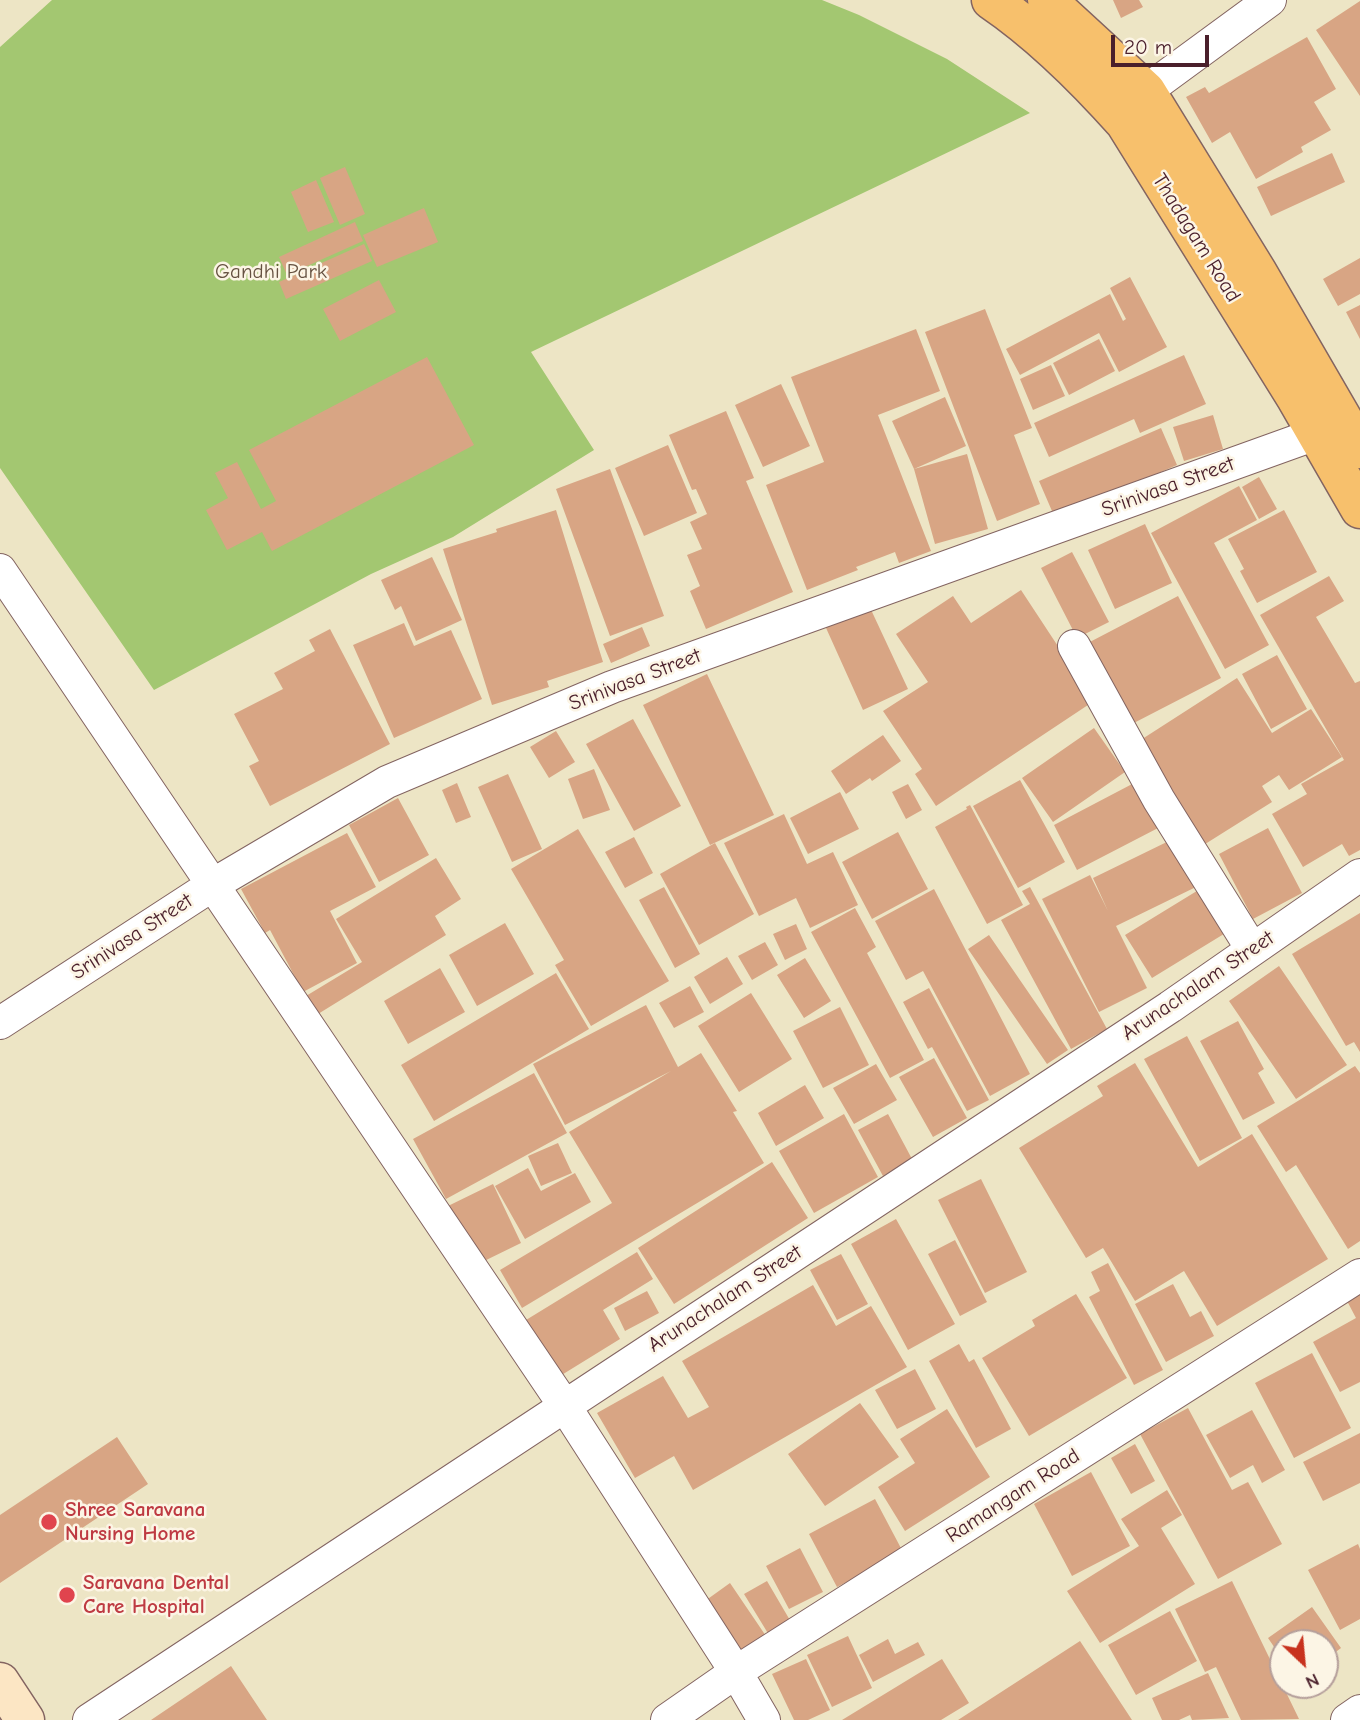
<!DOCTYPE html>
<style>
body{margin:0}
#map{position:relative;width:1360px;height:1720px;overflow:hidden;background:#ede5c5;font-family:"Comic Neue",sans-serif}
canvas{display:block}
.north{position:absolute;left:1269px;top:1629px;width:70px;height:70px;box-sizing:border-box;background:#fcf5e5;border:2px solid #b59f9b;border-radius:50%;rotate:154deg;font-size:19px;font-weight:700;line-height:28px;text-align:center;color:#4a1f2b}
.north::after{content:'';display:block;margin:auto;width:24px;height:32px;background:#c8321e;clip-path:polygon(50% 0,100% 100%,50% 72%,0 100%)}
.scale{position:absolute;left:1111px;top:35px;width:98px;height:32px;box-sizing:border-box;border:4px solid #4a1f2b;border-top:0;padding-left:9px;font-size:21px;line-height:24px;white-space:nowrap;color:#4a1f2b;-webkit-text-stroke:5px #fcf5e5;paint-order:stroke}
</style>
<div id="map">
<canvas width="1360" height="1720"></canvas>
<div class="north">N</div>
<div class="scale">20 m</div>
</div>
<script>
const ctx = document.querySelector('canvas').getContext('2d');
ctx.lineJoin = 'round';
function paint(path, color) { ctx.fillStyle = color; ctx.fill(path, 'evenodd'); }
function stroke(path, color, width, dash) { ctx.strokeStyle = color; ctx.lineWidth = width; ctx.lineCap = dash ? 'butt' : 'round'; ctx.setLineDash(dash || []); ctx.stroke(path); }
function drawText(font, color, halo, rows, align = 'center') {
  ctx.font = font + ' "Comic Neue",sans-serif'; ctx.lineWidth = 5; ctx.setLineDash([]); ctx.textBaseline = 'middle'; ctx.strokeStyle = halo; ctx.fillStyle = color; for (const [text, x, y, turn = 0] of rows) {
    ctx.save(); ctx.translate(x, y); ctx.rotate((+turn || 0) * Math.PI / 180); ctx.textAlign = isNaN(turn) ? turn : align; if (halo) ctx.strokeText(text, 0, 0); ctx.fillText(text, 0, 0); ctx.restore();
  }
}
paint(new Path2D(`
 M52,0H822L859,15L947,59L1030,113L531,352L594,450L453,537L371,574L154,690L0,468V47Z`), '#a3c771');
paint(new Path2D(`
 M1113,0H1139L1143,7L1121,18Z
 M1360,1V96L1316,30Z
 M1307,37L1336,89L1314,102L1331,130L1301,147L1303,152L1256,179L1230,132L1212,143L1186,97L1205,87L1209,93Z
 M1332,153L1345,182L1271,216L1257,187Z
 M345,167L365,214L340,225L320,178Z
 M316,180L334,222L308,232L291,192Z
 M424,208L438,242L377,267L363,235Z
 M355,222L363,241L287,275L279,257Z
 M364,244L372,261L286,299L279,282Z
 M1360,258V294L1338,306L1323,279Z
 M1130,277L1167,347L1119,372L1099,333L1020,375L1006,349L1110,294L1123,321L1126,319L1110,288Z
 M379,280L396,312L340,341L323,309Z
 M1360,305V339L1346,312Z
 M985,309L1032,428L1014,435L1040,504L997,521L925,332Z
 M916,329L940,391L878,415L931,551L899,563L895,552L856,567L858,570L807,590L766,485L824,462L791,377Z
 M1099,339L1115,371L1069,395L1053,363Z
 M1184,355L1206,404L1140,433L1134,419L1049,457L1034,423Z
 M427,357L474,445L272,551L262,532L227,550L206,510L228,498L215,473L237,462L261,509L276,501L249,450Z
 M1051,365L1065,396L1033,410L1020,379Z
 M781,384L810,446L763,467L735,405Z
 M945,397L966,446L914,469L892,421Z
 M726,411L754,478L746,481L793,592L706,629L690,591L700,586L687,555L702,549L690,522L707,514L696,489L692,490L669,435Z
 M1213,415L1223,449L1184,461L1173,427Z
 M1161,428L1177,465L1055,518L1039,481Z
 M668,445L697,513L644,536L615,468Z
 M967,454L988,529L935,544L914,469Z
 M610,469L664,616L610,636L556,489Z
 M1259,477L1277,509L1259,519L1242,487Z
 M1239,486L1257,520L1214,543L1269,645L1225,669L1151,533Z
 M556,510L603,662L547,681L549,687L492,705L443,549L497,532L496,529Z
 M1284,510L1317,572L1257,603L1240,571L1244,569L1228,539Z
 M1145,524L1172,583L1115,609L1088,550Z
 M1072,552L1109,622L1077,638L1041,568Z
 M432,557L462,620L416,641L401,606L395,610L381,580Z
 M1329,576L1344,601L1316,617L1355,683L1360,681V850L1349,856L1342,844L1303,867L1272,814L1307,794L1301,784L1344,760L1260,615Z
 M1021,590L1094,701L936,806L915,774L922,769L883,711L928,682L896,634L953,596L971,623Z
 M1178,596L1221,678L1128,726L1086,644Z
 M866,599L908,689L863,710L822,619Z
 M404,623L414,646L451,630L482,699L394,738L353,645Z
 M642,627L650,646L611,663L603,644Z
 M330,629L390,744L270,806L249,766L259,761L234,714L283,689L274,673L315,651L309,640Z
 M1277,655L1307,709L1271,729L1242,674Z
 M707,674L774,815L710,845L643,705Z
 M1237,678L1272,733L1311,709L1342,757L1289,790L1279,775L1262,786L1272,802L1202,846L1136,743Z
 M633,719L681,806L634,831L586,744Z
 M1094,728L1125,772L1053,822L1022,778Z
 M556,731L575,762L549,778L530,747Z
 M883,735L901,761L872,781L870,778L846,794L831,771Z
 M594,769L610,810L583,819L568,779Z
 M508,774L542,849L512,862L478,787Z
 M1020,780L1065,862L1018,888L973,806Z
 M1136,782L1160,827L1077,870L1054,825Z
 M457,783L471,817L456,823L442,790Z
 M908,784L922,810L906,819L892,792Z
 M840,792L859,829L808,854L790,818Z
 M398,798L429,855L379,882L349,825Z
 M970,805L1023,905L987,924L935,827L967,809L966,807Z
 M784,814L807,864L833,852L858,905L810,928L796,898L759,916L724,843Z
 M1268,828L1302,893L1253,919L1219,854Z
 M578,829L669,981L591,1026L555,965L564,960L511,869Z
 M898,832L928,889L872,919L842,862Z
 M347,833L376,887L330,911L357,963L303,992L270,930L265,933L241,889Z
 M634,837L653,873L625,888L605,852Z
 M1175,838L1198,886L1116,926L1147,988L1099,1012L1042,899L1090,875L1108,911L1093,878Z
 M715,843L754,914L699,945L660,874Z
 M436,858L461,899L435,916L446,935L318,1014L306,996L362,962L336,919Z
 M1205,886L1232,929L1152,978L1125,935Z
 M664,887L700,954L675,968L639,900Z
 M1030,887L1107,1029L1071,1049L1001,920L1030,904L1022,891Z
 M934,889L1030,1074L990,1096L923,971L906,980L875,921Z
 M855,908L876,947L867,953L924,1060L890,1078L811,932Z
 M1360,913V1052L1354,1042L1346,1046L1292,954Z
 M505,923L534,974L477,1006L449,955Z
 M796,924L807,949L785,960L773,934Z
 M989,935L1068,1050L1047,1064L968,949Z
 M765,942L778,965L752,980L738,956Z
 M727,957L743,984L710,1004L694,977Z
 M805,958L831,1001L804,1018L777,975Z
 M1279,966L1347,1065L1296,1099L1229,1001Z
 M440,968L465,1012L408,1044L384,1001Z
 M556,973L589,1029L434,1121L401,1065Z
 M690,986L704,1012L674,1028L659,1003Z
 M929,988L989,1100L967,1111L932,1047L928,1049L903,1002Z
 M751,993L792,1059L739,1092L698,1026Z
 M646,1005L678,1067L701,1053L737,1111L733,1112L764,1163L522,1308L500,1270L612,1203L569,1132L671,1071L565,1125L533,1064Z
 M840,1007L869,1065L823,1088L793,1031Z
 M1238,1021L1264,1069L1258,1073L1275,1103L1243,1120L1200,1041Z
 M1187,1036L1242,1138L1200,1161L1144,1059Z
 M934,1058L967,1118L933,1137L899,1077Z
 M1135,1063L1198,1167L1252,1134L1328,1259L1217,1326L1184,1271L1135,1301L1103,1248L1086,1258L1019,1148L1103,1096L1097,1086Z
 M876,1064L897,1100L854,1124L833,1088Z
 M1355,1066L1360,1073V1241L1348,1249L1296,1165L1286,1172L1257,1126Z
 M534,1073L567,1133L446,1199L413,1139Z
 M805,1085L824,1118L776,1146L758,1113Z
 M844,1114L878,1177L814,1213L779,1151Z
 M888,1114L912,1159L883,1176L858,1130Z
 M558,1143L572,1173L541,1186L528,1156Z
 M772,1162L808,1218L674,1304L638,1248Z
 M528,1168L541,1191L575,1173L591,1202L525,1239L495,1186Z
 M981,1179L1027,1272L985,1293L938,1200Z
 M493,1184L521,1243L476,1265L448,1206Z
 M896,1219L955,1324L908,1350L851,1244Z
 M955,1240L987,1302L960,1316L928,1254Z
 M637,1252L653,1279L603,1310L620,1339L560,1376L526,1320Z
 M841,1254L868,1304L837,1320L810,1270Z
 M1108,1263L1163,1370L1134,1385L1089,1297L1100,1291L1091,1272Z
 M1173,1284L1190,1317L1201,1311L1214,1336L1166,1362L1135,1304Z
 M813,1285L836,1326L871,1306L907,1367L693,1490L674,1456L635,1478L597,1413L663,1376L688,1418L709,1407L682,1361Z
 M647,1291L659,1313L625,1331L614,1308Z
 M1360,1292V1382L1340,1392L1313,1342L1356,1318L1346,1299Z
 M1076,1294L1127,1378L1029,1436L982,1358L1035,1326L1032,1320Z
 M959,1344L969,1362L974,1359L1011,1429L976,1448L929,1361Z
 M1312,1353L1351,1428L1294,1458L1255,1383Z
 M915,1369L936,1409L897,1429L875,1390Z
 M860,1403L899,1457L825,1506L788,1454Z
 M1188,1408L1232,1490L1248,1482L1282,1544L1218,1579L1140,1434Z
 M947,1409L990,1477L905,1531L878,1487L915,1463L900,1439Z
 M1252,1410L1285,1470L1262,1483L1253,1465L1230,1478L1206,1435Z
 M1360,1433V1483L1323,1501L1303,1462Z
 M117,1437L148,1484L0,1583V1515Z
 M1135,1444L1155,1481L1131,1494L1111,1458Z
 M1091,1472L1130,1546L1072,1576L1034,1504Z
 M1167,1490L1182,1515L1161,1528L1195,1584L1100,1643L1067,1591L1139,1546L1121,1519Z
 M875,1499L903,1552L837,1587L809,1534Z
 M1358,1544L1360,1549V1619L1340,1630L1308,1570Z
 M800,1548L823,1592L789,1609L766,1566Z
 M767,1581L791,1622L769,1635L744,1594Z
 M1232,1581L1299,1719L1241,1720L1216,1667L1205,1672L1175,1609Z
 M730,1583L770,1642L738,1663L698,1606Z
 M1312,1607L1341,1648L1325,1660V1643H1283V1660L1268,1638Z
 M1170,1611L1197,1661L1136,1695L1108,1645Z
 M848,1636L872,1688L832,1707L807,1655Z
 M888,1639L895,1654L918,1642L925,1655L873,1682L859,1655Z
 M1080,1641L1132,1720H958Z
 M806,1659L830,1710L808,1720H794L772,1674Z
 M942,1659L969,1703L941,1720H842Z
 M231,1666L267,1720H151Z
 M1208,1673L1229,1718L1192,1720L1190,1715L1179,1720H1162L1152,1698Z`), '#d8a584');
const minor = new Path2D(`
 M1146,91L1270,0
 M0,570L564,1405L736,1672L764,1720
 M1074,646L1159,800L1252,949
 M0,1023L214,884L387,782L612,687L1316,434
 M89,1720L1170,1007L1360,875
 M667,1720L736,1672L1360,1275
 M1347,1720L1360,1711`);
const secondary = new Path2D(`
 M0,1682L25,1720`);
const primary = new Path2D(`
 M991,0C1041,34 1085,78 1125,123L1296,398L1360,509
 M1047,0L1146,91L1258,273L1360,449`);
stroke(minor, '#836461', 34);
stroke(secondary, '#836461', 41);
stroke(primary, '#836461', 41);
stroke(minor, '#fff', 32);
stroke(secondary, '#fce6c4', 38);
stroke(primary, '#f7c06c', 38);
for (const [x, y, r, color] of [
 [49,1522,9,"#e0444e"],
 [67,1595,9,"#e0444e"]
]) { const dot = new Path2D(); dot.arc(x, y, r, 0, 2 * Math.PI); ctx.fillStyle = color; ctx.fill(dot); stroke(dot, '#fcf5e5', 2.5); }
drawText('21px', '#4a1f2b', '#fcf5e5', [
 ["Thadagam Road",1196,238,58],
 ["Srinivasa Street",1168,487,-20],
 ["Srinivasa Street",635,680,-21],
 ["Srinivasa Street",132,937,-33],
 ["Arunachalam Street",1198,986,-34],
 ["Arunachalam Street",725,1299,-33],
 ["Ramangam Road",1013,1496,-33]
]);
drawText('21px', '#655140', '#fcf5e5', [
 ["Gandhi Park",271,272]
]);
drawText('bold 21px', '#be3a42', '#fcf5e5', [
 ["Shree Saravana",65,1510],
 ["Nursing Home",65,1534],
 ["Saravana Dental",83,1583],
 ["Care Hospital",83,1607]
], 'left');
</script>
